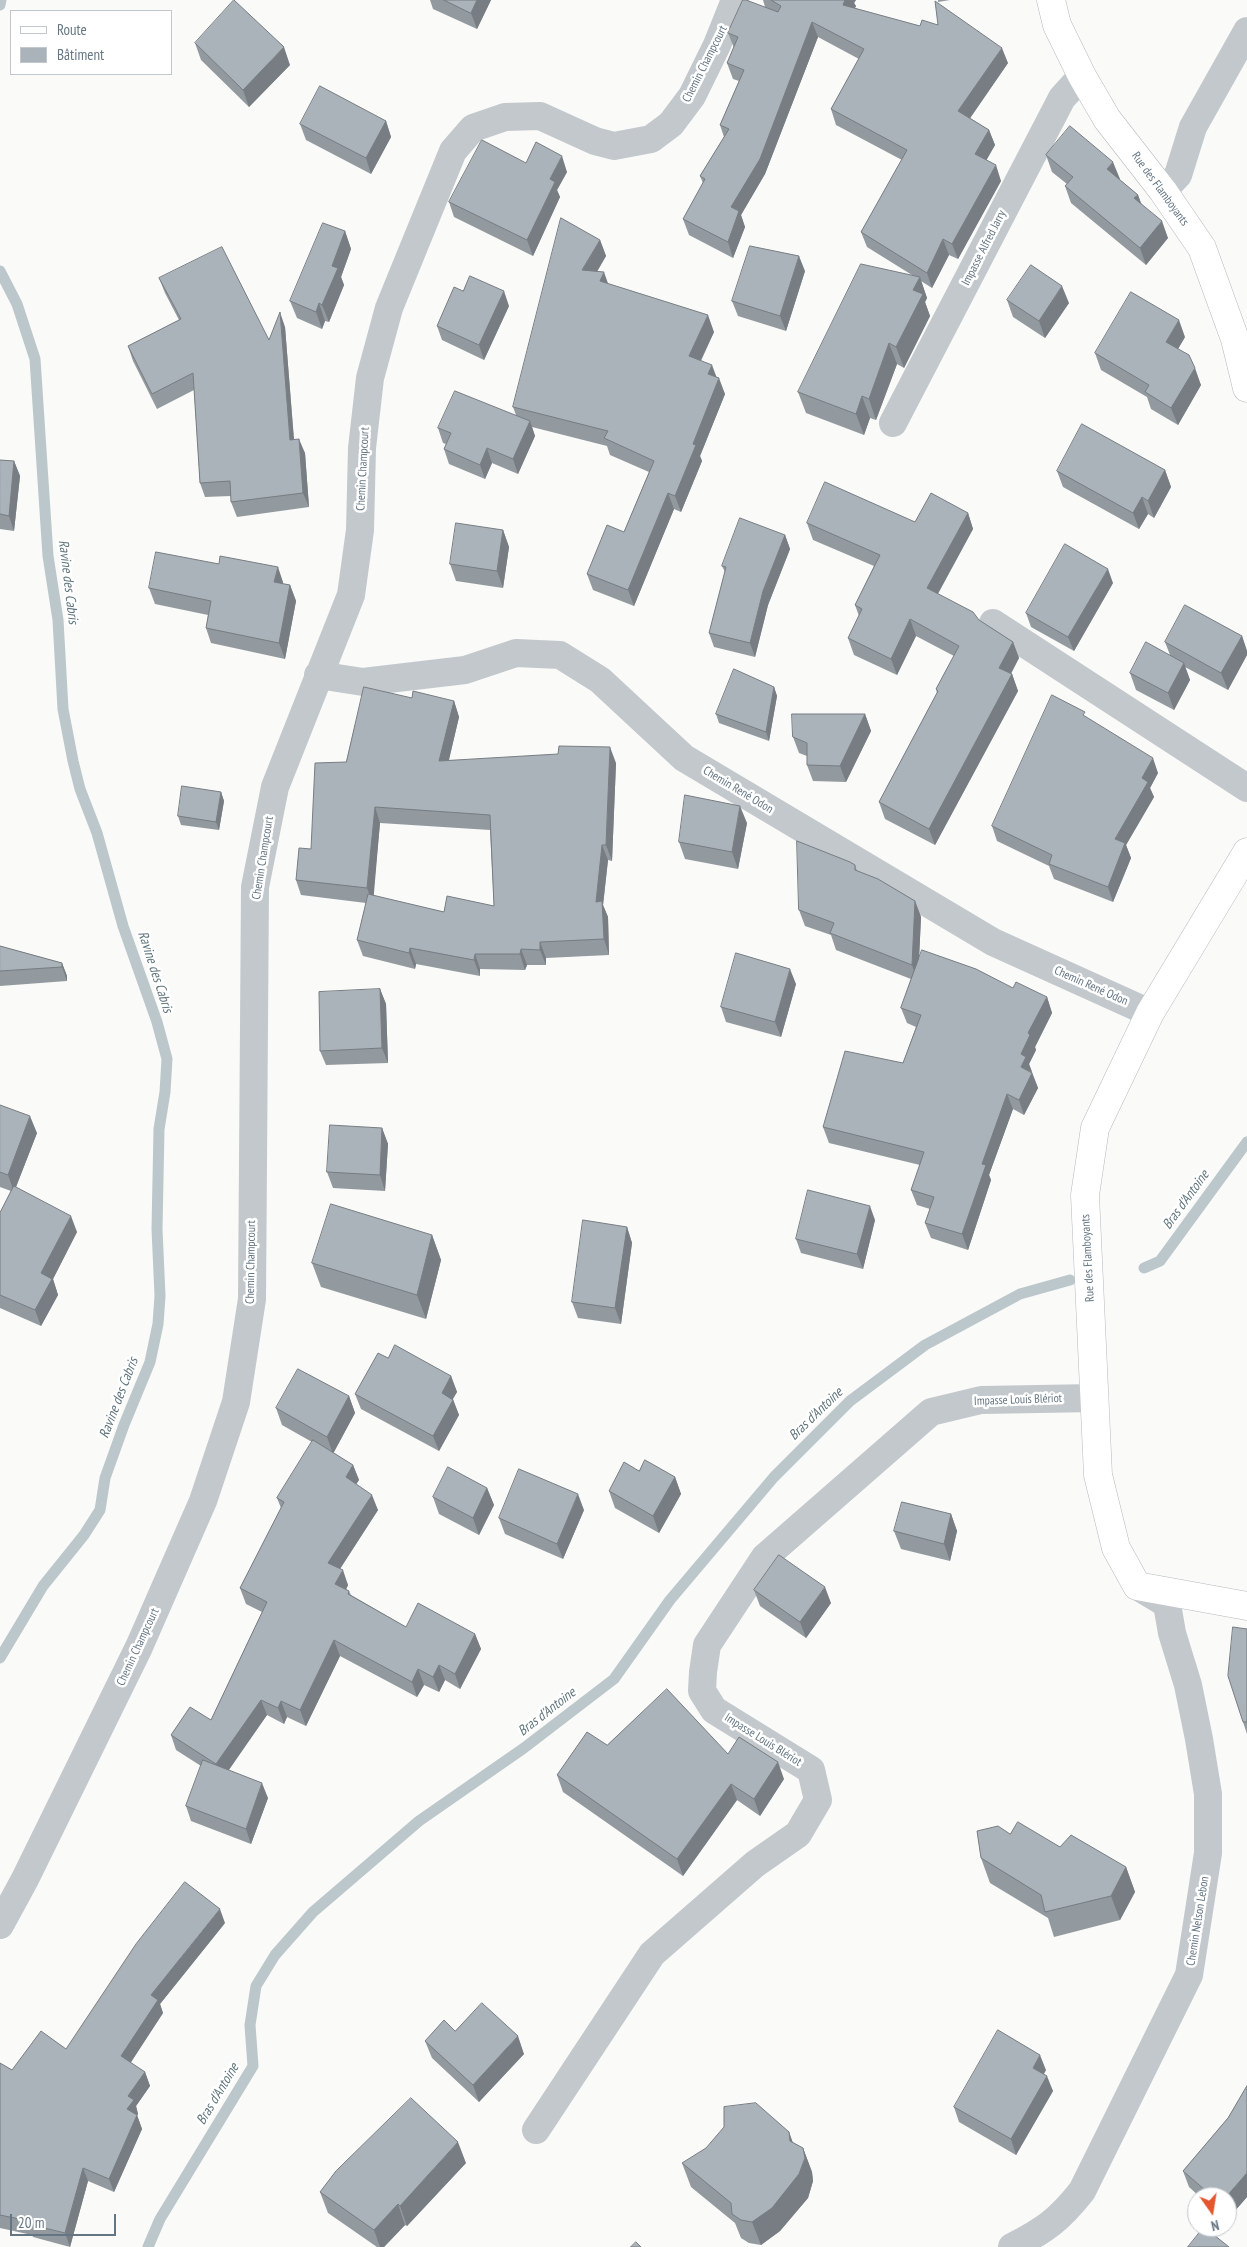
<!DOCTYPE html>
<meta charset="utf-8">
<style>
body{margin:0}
#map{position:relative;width:1247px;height:2247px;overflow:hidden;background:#fafaf8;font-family:"PT Sans Narrow",sans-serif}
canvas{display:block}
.legend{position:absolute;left:10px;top:10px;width:162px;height:65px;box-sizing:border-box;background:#fff;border:1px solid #c1c8cd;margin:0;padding:6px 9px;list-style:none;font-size:15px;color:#657683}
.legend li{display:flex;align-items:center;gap:10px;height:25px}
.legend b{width:25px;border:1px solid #c1c8cd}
.north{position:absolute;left:1187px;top:2187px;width:50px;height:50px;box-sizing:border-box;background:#fff;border:1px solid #c1c8cd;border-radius:50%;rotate:167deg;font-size:14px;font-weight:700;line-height:20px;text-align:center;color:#657683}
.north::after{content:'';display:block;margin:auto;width:18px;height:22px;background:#e4572e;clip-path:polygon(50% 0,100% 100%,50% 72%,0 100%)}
.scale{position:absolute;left:10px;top:2214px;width:106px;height:22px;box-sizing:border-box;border:2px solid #657683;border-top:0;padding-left:6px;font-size:15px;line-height:18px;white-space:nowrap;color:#657683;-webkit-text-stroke:4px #fff;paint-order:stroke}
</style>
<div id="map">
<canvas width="1247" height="2247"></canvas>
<ul class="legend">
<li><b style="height:6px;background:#fff"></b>Route</li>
<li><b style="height:14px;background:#aab3b9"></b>Bâtiment</li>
</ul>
<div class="north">N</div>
<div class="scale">20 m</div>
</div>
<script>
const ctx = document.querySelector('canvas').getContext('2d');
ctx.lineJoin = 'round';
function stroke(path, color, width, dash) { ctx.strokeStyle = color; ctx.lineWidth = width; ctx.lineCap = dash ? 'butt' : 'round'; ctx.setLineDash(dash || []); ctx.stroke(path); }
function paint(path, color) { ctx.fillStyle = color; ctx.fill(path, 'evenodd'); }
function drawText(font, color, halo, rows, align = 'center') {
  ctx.font = font + ' "PT Sans Narrow",sans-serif'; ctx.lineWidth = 5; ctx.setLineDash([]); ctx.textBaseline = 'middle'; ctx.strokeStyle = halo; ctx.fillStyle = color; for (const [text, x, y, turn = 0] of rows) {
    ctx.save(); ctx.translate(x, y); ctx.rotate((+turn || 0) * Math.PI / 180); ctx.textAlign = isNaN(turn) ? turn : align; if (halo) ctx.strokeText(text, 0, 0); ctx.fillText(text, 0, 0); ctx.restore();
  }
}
stroke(new Path2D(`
 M0,5L1,0
 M0,271L17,304L35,359L48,556L58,620L63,709L73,761L80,789L97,833L123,926L157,1022L167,1059L165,1092L159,1129L157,1229L160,1296L158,1324L150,1362L124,1425L105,1478L100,1510L84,1535L43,1586L0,1658
 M1144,1268L1160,1261L1247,1142
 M148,2247L160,2219L253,2066L250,2025L256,1986L275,1955L313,1912L419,1821L524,1748L614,1679L670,1600L774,1477L850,1401L925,1345L1020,1294L1070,1280`), '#bbc7cb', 11);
const major = new Path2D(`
 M1051,0L1057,25L1082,76L1107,119L1163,191L1202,248L1235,339L1247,388
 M1247,852L1150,1013L1095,1128L1085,1195L1098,1475L1116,1548L1137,1586L1247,1606`);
stroke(major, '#b5babe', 29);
stroke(new Path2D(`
 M1163,191L1178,175L1193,127L1247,31
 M893,423L1062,98L1082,76
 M993,623L1247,788
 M318,675L363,682L465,670L516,653L560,655L600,680L684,758L993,942L1150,1013
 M0,1925L25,1879L139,1647L203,1501L236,1402L252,1299L255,887L275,787L351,595L360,530L362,448L370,378L389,308L453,151L473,128L505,117L540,116L595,141L614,146L651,139L671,124L692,96L717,45L735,0
 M536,2130L652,1954L755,1864L798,1834L818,1800L811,1770L714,1710L702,1691L703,1672L707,1645L765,1557L931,1412L981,1400L1095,1398
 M1012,2247C1045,2230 1059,2220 1082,2191L1189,1975L1208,1853V1794L1199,1739L1188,1685L1172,1633L1167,1604L1137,1586`), '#c3c8cc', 28);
stroke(major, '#fff', 28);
paint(new Path2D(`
 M430,0H491L477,29L433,9Z
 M763,0H856L854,3L856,6L855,8L1008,63L970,118L989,130L995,145L986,160L1001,181L958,259L949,255L932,288L921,281L927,298L925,302L930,316L904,368L897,364L876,420L870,418L864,435L806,413L798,392L912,275L867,247L861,232L902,160L836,125L831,109L859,59L818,37L765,174L741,215L745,227L733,258L689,235L683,219L703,183L700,176L724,137L720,125L739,81L733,79L727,63L734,48L728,33L765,7Z
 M938,0H950L938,2Z
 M195,43L290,65L249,107L201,60Z
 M386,121L391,137L371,174L306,140L300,124Z
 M1046,155L1120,179H1119L1138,195L1141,203L1168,238L1146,265L1071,203L1065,186L1067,184L1052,172Z
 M526,163L567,172L557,190L560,197L533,256L454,217L449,202Z
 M345,231L351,249L341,277L344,285L329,322L325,321L322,329L297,318L290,301Z
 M600,240L606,256L597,272L608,284L714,332L701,361L716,377L725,394L700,456L702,461L681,512L674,509L634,606L593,590L587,574L624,532L649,472L610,455L607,446L532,427L535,436L518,474L492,463L485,479L449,464L444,449L446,444L443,443L438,428L516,415L513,407Z
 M805,271L786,331L738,316L732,301Z
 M159,278L269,340L285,327L294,439L305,453L309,507L237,517L231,502V496L205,497L200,483L194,390L157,409L133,361L128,346L179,320L165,293Z
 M463,291L509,306L484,360L442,340L437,326Z
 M1007,300L1069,303L1045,338L1013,317Z
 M1185,337L1178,349L1201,385L1178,425L1151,409L1147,397L1101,370L1095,353Z
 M0,460L14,461L20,476L14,531L0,529Z
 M1165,470L1171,487L1154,518L1148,514L1139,529L1063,487L1057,471Z
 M968,513L973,529L938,594L1013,642L1019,658L1011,674H1012L1018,691L935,845L885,819L879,802L937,693L936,689L954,656L916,636L897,675L854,655L848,638L859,616L855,605L874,566L813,540L807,523L915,522Z
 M503,530L509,547L503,588L456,581L450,564Z
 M785,535L790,549L768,605L755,657L714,647L709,633L725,572L722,566Z
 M283,582V584L290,585L296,601L285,659L211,643L206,628L208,615L155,604L149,588Z
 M1113,583L1074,651L1031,627L1026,613Z
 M1242,636L1247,651V655L1228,690L1185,667L1190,680L1174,710L1136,690L1130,673L1170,655L1165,642Z
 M774,687L777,696L769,741L719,723L716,714Z
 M412,698L454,701L459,717L449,760L616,763L612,861L608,860L603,905L608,917L609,955L546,958V965H527L525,970L480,969V976L416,964L415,969L363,956L357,940L366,903L301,895L296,880L311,849L346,762ZM380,823L490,830L494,906L444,912L373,896Z
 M865,714L871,731L846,782L813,781L807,765V756L799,753L793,737Z
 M1087,718L1158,773L1150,788L1154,797L1126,845L1131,858L1113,902L1054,879L1049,866L997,841L992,826Z
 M221,792L224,801L219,830L181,825L178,816Z
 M747,823L738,869L685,859L679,842Z
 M855,865L857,871L915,901L921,917L919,958L1013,988L1047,997L1052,1013L1035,1047L1036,1050L1029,1064L1038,1088L1024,1115L1013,1109L989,1175L991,1180L968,1250L931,1238L925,1223L930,1209L917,1205L911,1190L920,1165L829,1143L823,1127L903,1063L916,1027L907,1023L901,1008L911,979L836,950L831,935L805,926L799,910Z
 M0,946L62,963L67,976V981L0,986Z
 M796,984L781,1037L726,1022L721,1007Z
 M380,989L386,1004L388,1063L326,1065L320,1051Z
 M0,1105L37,1133L16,1187L77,1232L53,1279L58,1295L41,1326L0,1308V1213L11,1191L0,1187Z
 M382,1128L388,1144L385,1191L333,1188L327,1172Z
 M875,1220L863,1269L801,1253L796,1239Z
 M627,1227L632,1243L621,1324L578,1318L572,1302Z
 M432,1235L441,1260L426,1319L321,1287L312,1263Z
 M388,1358L451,1376L457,1392L453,1399L459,1415L439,1451L361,1409L355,1394Z
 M349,1396L355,1413L333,1453L353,1465L359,1480L356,1484L378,1510L340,1569L348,1585L346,1590L349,1591L351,1595L406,1627L475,1634L481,1649L460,1689L445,1680L439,1692L424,1685L417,1697L340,1656L306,1726L287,1717L284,1724L267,1715L228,1770L268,1798L251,1844L191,1821L186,1806L201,1766L176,1750L171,1735L211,1720L262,1612L246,1604L240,1588L281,1508L277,1498L312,1442L282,1425L276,1408Z
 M639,1471L675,1477L681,1494L659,1533L615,1508L609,1491Z
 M487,1488L494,1505L479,1535L439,1514L433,1497Z
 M584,1510L563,1559L505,1534L499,1518Z
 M951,1514L957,1531L950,1561L901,1549L894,1531Z
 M754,1590L831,1603L806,1638L760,1606Z
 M1247,1629V1734L1243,1722Z
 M607,1745L728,1754L784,1779L760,1816L737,1800L683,1876L563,1792L557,1775Z
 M1010,1834L1060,1847L1126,1867L1135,1892L1120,1920L1054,1937L1048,1918L990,1883L981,1858Z
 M225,1923L160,2004L163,2013L130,2063L145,2072L150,2086L136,2106L138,2114L137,2115L142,2129L114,2192L88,2181L70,2247L33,2237L32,2235L0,2228V2063L12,2070L66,2049Z
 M455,2031L524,2054L479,2102L432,2058L425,2041Z
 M1046,2070L1044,2074L1053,2091L1016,2155L959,2122L954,2107Z
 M1247,2086V2197L1227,2220V2197H1200L1189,2187L1183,2171L1228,2118Z
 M789,2132L793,2143L803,2148L812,2172L813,2181L808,2198L780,2231L761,2245L749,2243L741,2238L735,2223L691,2187L682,2163Z
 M466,2163L407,2226L405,2225L384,2247H377L328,2213L320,2192Z`), '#929a9f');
paint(new Path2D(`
 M477,0H491L477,29L471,13Z
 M845,0H856L854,3L856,6L848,20L843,5Z
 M812,22L818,37L765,174L741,215L745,227L733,258L728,242L731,207Z
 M284,47L290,65L249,107L243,90Z
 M1002,48L1008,63L964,127L958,111Z
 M386,121L391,137L371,174L366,158Z
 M989,130L995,145L981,170L975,154Z
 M562,156L567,172L557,190L560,197L533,256L527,240L550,179Z
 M1113,162L1120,179L1113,186L1107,169Z
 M996,165L1001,181L958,259L952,244Z
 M1138,195L1144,212L1134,198Z
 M1162,221L1168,238L1146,265L1140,248Z
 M345,231L351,249L341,277L344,285L329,322L322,305L332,266Z
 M943,239L949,255L932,288L927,273Z
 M600,240L606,256L588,286L582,270Z
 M799,256L805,271L786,331L780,316Z
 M604,272L610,289L600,281Z
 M920,277L927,298L925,302L930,316L904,368L896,347L913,290Z
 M1062,286L1069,303L1045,338L1039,321Z
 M504,291L509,306L484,360L479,345Z
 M319,303L325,321L322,329L316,312Z
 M280,312L285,327L295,454L290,440Z
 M708,315L714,332L695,372L689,356Z
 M1179,320L1185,337L1172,359L1166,342Z
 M889,343L897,364L876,420L869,399Z
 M712,365L718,381L719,378L725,394L700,456L702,461L681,512L675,496L693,444L708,374Z
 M1195,368L1201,385L1178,425L1171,408Z
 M862,396L870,418L864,435L856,414Z
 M530,421L535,436L518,474L513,459Z
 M299,439L305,453L309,507L303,493Z
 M487,448L492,463L485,479L480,465Z
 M14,461L20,476L14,531L9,516Z
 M1165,470L1171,487L1154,518L1148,501Z
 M668,493L674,509L634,606L628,590Z
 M1142,497L1148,514L1139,529L1133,513Z
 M968,513L973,529L932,604L927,588Z
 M503,530L509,547L503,588L497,571Z
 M785,535L790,549L768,605L755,657L750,643L763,591Z
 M278,567L283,582L280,597L274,582Z
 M1108,569L1113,583L1074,651L1068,637Z
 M290,585L296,601L285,659L279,643Z
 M910,619L916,636L897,675L891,659Z
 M1242,636L1247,651V655L1228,690L1221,673Z
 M1013,642L1019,658L1005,684L999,668Z
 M1184,663L1190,680L1174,710L1168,693Z
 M1012,674L1018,691L935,845L929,829Z
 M774,687L777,696L769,741L766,732Z
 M454,701L459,717L445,776L439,761Z
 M865,714L871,731L846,782L840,766Z
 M610,747L616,763L612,861L606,845Z
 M1153,758L1158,773L1150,788L1154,797L1126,845L1131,858L1113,902L1108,887L1115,839L1142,778Z
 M221,792L224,801L219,830L216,822Z
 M740,806L747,823L738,869L732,852Z
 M375,807L380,823L373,904L367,888Z
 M602,845L608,860L603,905L608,917L609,955L604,939L596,902Z
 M915,901L921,917L918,982L912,965Z
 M540,942L546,958V965L540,950Z
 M410,948L416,964L415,969L409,953Z
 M521,949L527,965L525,970L520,954Z
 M475,954L480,969V976L474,960Z
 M62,963L67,976V981L62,967Z
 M790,969L796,984L781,1037L775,1022Z
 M380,989L386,1004L388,1063L382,1048Z
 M1047,997L1052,1013L1035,1047L1036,1050L1029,1064L1032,1072L1021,1067V1054L1028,1033Z
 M1032,1073L1038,1088L1024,1115L1019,1100Z
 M1007,1094L1013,1109L989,1175L991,1180L968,1250L962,1234L982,1164Z
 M30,1116L37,1133L14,1192L8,1175Z
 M382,1128L388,1144L385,1191L380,1175Z
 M870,1206L875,1220L863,1269L857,1254Z
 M71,1216L77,1232L53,1279L58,1295L41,1326L35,1310L41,1273Z
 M627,1227L632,1243L621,1324L615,1308Z
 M432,1235L441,1260L426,1319L417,1295Z
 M451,1376L457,1392L447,1408L442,1393Z
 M349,1396L355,1413L333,1454L327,1437Z
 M453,1400L459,1415L439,1451L433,1436Z
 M353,1465L359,1480L351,1492L346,1477Z
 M675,1477L681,1494L659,1533L653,1516Z
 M487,1488L494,1505L479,1535L473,1518Z
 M578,1494L584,1510L563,1559L557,1544Z
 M372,1495L378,1510L334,1578L328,1563Z
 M951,1514L957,1531L950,1561L944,1544Z
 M343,1570L348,1585L341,1599L335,1584Z
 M825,1587L831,1603L806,1638L800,1622Z
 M475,1634L481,1649L460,1689L455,1674Z
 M334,1640L340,1656L306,1726L300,1710Z
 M439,1665L445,1680L439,1692L433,1677Z
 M418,1669L424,1685L417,1697L412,1682Z
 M261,1700L267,1715L222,1780L216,1764Z
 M281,1701L287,1717L284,1724L278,1708Z
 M778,1762L784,1779L760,1816L754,1799Z
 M262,1783L268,1798L251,1844L246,1829Z
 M731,1784L737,1800L683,1876L677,1859Z
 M1126,1867L1135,1892L1120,1920L1111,1896Z
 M220,1909L225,1923L160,2004L163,2013L126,2070L121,2056L151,1995Z
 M518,2036L524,2054L479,2102L473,2085Z
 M1040,2055L1046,2070L1038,2083L1033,2068Z
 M145,2072L150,2086L136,2106L138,2114L132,2123L127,2109L128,2096Z
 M1047,2076L1053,2091L1016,2155L1011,2139Z
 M137,2115L142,2129L114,2192L109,2179Z
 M789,2132L797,2155L790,2141Z
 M458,2142L466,2163L407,2226L400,2206Z
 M803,2148L812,2172L813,2181L808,2198L780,2231L761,2245L752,2222Z
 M83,2168L88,2181L70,2247L65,2233Z
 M1247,2173V2197L1227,2220V2197H1226Z
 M398,2204L405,2225L384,2247H380L374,2230Z`), '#777d82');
const building = new Path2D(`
 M234,0L284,47L243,90L195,43Z
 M444,0H477L471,13Z
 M743,0H746L778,12L781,6L771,0H845L843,5L920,26L922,20L938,25L935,1L1002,48L958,111L989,130L975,154L996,165L952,244L943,239L927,273L861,232L907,150L831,109L864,49L812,22L760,159L731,207L739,211L728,242L683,219L705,179L700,176L729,129L720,125L744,70L727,63L738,37L728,33Z
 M320,86L386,121L366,158L300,124Z
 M1070,126L1113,162L1107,169L1138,195L1134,198L1162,221L1140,248L1065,186L1073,177L1046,155Z
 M482,140L526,163L536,142L562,156L550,179L555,182L527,240L449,202Z
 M561,218L600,240L582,270L604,272L600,281L708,315L689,356L712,365L708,374L719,378L693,444L696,445L675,496L668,493L628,590L587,574L607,525L624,532L654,461L604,438L608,431L513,407Z
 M323,223L345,231L332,266L338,268L322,305L319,303L316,312L290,301Z
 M750,246L799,256L780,316L732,301Z
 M222,247L269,340L280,312L290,440L299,439L303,493L231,502L230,481L200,483L193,373L152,394L128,346L181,319L159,278Z
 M861,264L920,277L913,290L923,294L896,347L889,343L869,399L862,396L856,414L798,392Z
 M1031,265L1062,286L1039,321L1007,300Z
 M470,276L504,291L479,345L437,326L454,287L463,291Z
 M1131,292L1179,320L1166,342L1189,355L1195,368L1171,408L1145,392L1149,385L1095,353Z
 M455,391L530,421L513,459L487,448L480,465L444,449L451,433L438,428Z
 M1082,424L1165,470L1148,501L1142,497L1133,513L1057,471Z
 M0,460L14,461L9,516L0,514Z
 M825,482L915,522L931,493L968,513L927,588L973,612L979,620L1013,642L999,668L1012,674L929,829L879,802L938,691L936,689L959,646L910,619L891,659L848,638L862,609L855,605L880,555L807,523Z
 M740,518L785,535L763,591L750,643L709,633L726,567L722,566Z
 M456,523L503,530L497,571L450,564Z
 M1065,544L1108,569L1068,637L1026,613Z
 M156,552L219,564L220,556L278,567L274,582L290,585L279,643L206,628L211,601L149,588Z
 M1185,605L1242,636L1221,673L1165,642Z
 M1146,642L1184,663L1168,693L1130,673Z
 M734,669L774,687L766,732L716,714Z
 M364,687L412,698L413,691L454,701L439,761L558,754L559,746L610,747L606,845H602L596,902L602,901L604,939L540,942V950L521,949L520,954H475L474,960L410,948L409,953L357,940L368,894L444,912L447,896L494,906L490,815L375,807L367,888L296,880L299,848L311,849L315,763L346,762Z
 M1052,695L1085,712L1083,715L1153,758L1142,778L1148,782L1115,839L1125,843L1108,887L1049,864L1052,855L992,826Z
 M792,714H865L840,766L807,765V743L793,737Z
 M182,786L221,792L216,822L178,816Z
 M685,795L740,806L732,852L679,842Z
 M797,841L850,862L855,865V870L878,879L915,901L912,965L830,933L834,923L799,910Z
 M0,946L62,963V967L0,971Z
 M922,950L976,969L1013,988L1016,982L1047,997L1028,1033L1030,1035L1021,1054L1026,1057L1021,1067L1032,1073L1019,1100L1007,1094L982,1164L986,1165L962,1234L925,1223L934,1197L911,1190L924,1152L823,1127L845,1051L903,1063L921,1015L901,1008Z
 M736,953L790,969L775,1022L721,1007Z
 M380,989L382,1048L320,1051L319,992Z
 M0,1105L30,1116L8,1175L0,1172Z
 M330,1125L382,1128L380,1175L327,1172Z
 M14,1186L71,1216L41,1273L52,1279L35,1310L0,1295V1213Z
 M808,1190L870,1206L857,1254L796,1239Z
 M331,1204L432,1235L417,1295L312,1263Z
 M583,1220L627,1227L615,1308L572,1302Z
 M395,1345L451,1376L442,1393L453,1400L433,1436L355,1394L378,1353L388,1358Z
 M298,1369L349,1396L327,1437L276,1408Z
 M313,1440L353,1465L346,1477L372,1495L328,1563L343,1570L335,1584L349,1591L348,1594L406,1627L418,1603L475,1634L455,1674L439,1665L433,1677L418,1669L412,1682L334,1640L300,1710L281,1701L278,1708L261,1700L216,1764L171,1735L190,1707L211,1720L267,1602L240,1588L284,1502L277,1498Z
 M645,1460L675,1477L653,1516L609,1491L624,1462L639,1471Z
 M448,1467L487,1488L473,1518L433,1497Z
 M519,1469L578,1494L557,1544L499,1518Z
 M902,1502L951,1514L944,1544L894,1531Z
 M779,1555L825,1587L800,1622L754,1590Z
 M1233,1627L1247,1629V1722H1243L1228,1676Z
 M667,1689L728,1754L739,1737L778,1762L754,1799L731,1784L677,1859L557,1775L587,1732L607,1745Z
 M203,1760L262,1783L246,1829L186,1806Z
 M1018,1822L1060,1847L1071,1835L1126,1867L1111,1896L1045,1912L1041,1895L981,1858L977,1831L998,1826L1010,1834Z
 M185,1882L220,1909L151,1995L158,2000L121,2056L145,2072L128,2096L134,2100L127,2109L137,2115L109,2179L83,2168L65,2233L28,2224L29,2221L0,2215V2063L12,2070L41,2031L66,2049L136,1944Z
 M482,2003L518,2036L473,2085L425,2041L444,2020L455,2031Z
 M998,2030L1040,2055L1033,2068L1047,2076L1011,2139L954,2107Z
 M1247,2086V2173L1226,2197H1213L1183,2171L1228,2118Z
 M411,2098L458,2142L400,2206L398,2204L374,2230L320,2192L336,2171Z
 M756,2103L789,2132L790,2141L803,2148L805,2158L799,2174L772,2208L752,2222L741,2220L732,2214L731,2203L682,2163L706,2148L724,2127V2107Z
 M1204,2227L1229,2247H1188Z
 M636,2242L641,2247H631Z`);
paint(building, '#aab3b9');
stroke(building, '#777d82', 1);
drawText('12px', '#657683', '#fff', [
 ["Chemin Champcourt",705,64,-63],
 ["Rue des Flamboyants",1160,189,54],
 ["Impasse Alfred Jarry",984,248,-63],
 ["Chemin Champcourt",363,469,-87],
 ["Chemin René Odon",738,790,31],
 ["Chemin Champcourt",263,858,-81],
 ["Chemin René Odon",1091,986,24],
 ["Rue des Flamboyants",1088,1258,-93],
 ["Chemin Champcourt",251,1262,-89],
 ["Impasse Louis Blériot",1018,1400,-2],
 ["Chemin Champcourt",138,1647,-65],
 ["Impasse Louis Blériot",763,1740,32],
 ["Chemin Nelson Lebon",1198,1921,-81]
]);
drawText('italic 14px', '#60757c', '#fff', [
 ["Ravine des Cabris",68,582,83],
 ["Ravine des Cabris",155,972,72],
 ["Bras d'Antoine",1186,1200,-54],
 ["Ravine des Cabris",119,1398,-69],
 ["Bras d'Antoine",816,1414,-44],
 ["Bras d'Antoine",547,1712,-38],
 ["Bras d'Antoine",218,2094,-59]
]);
</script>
